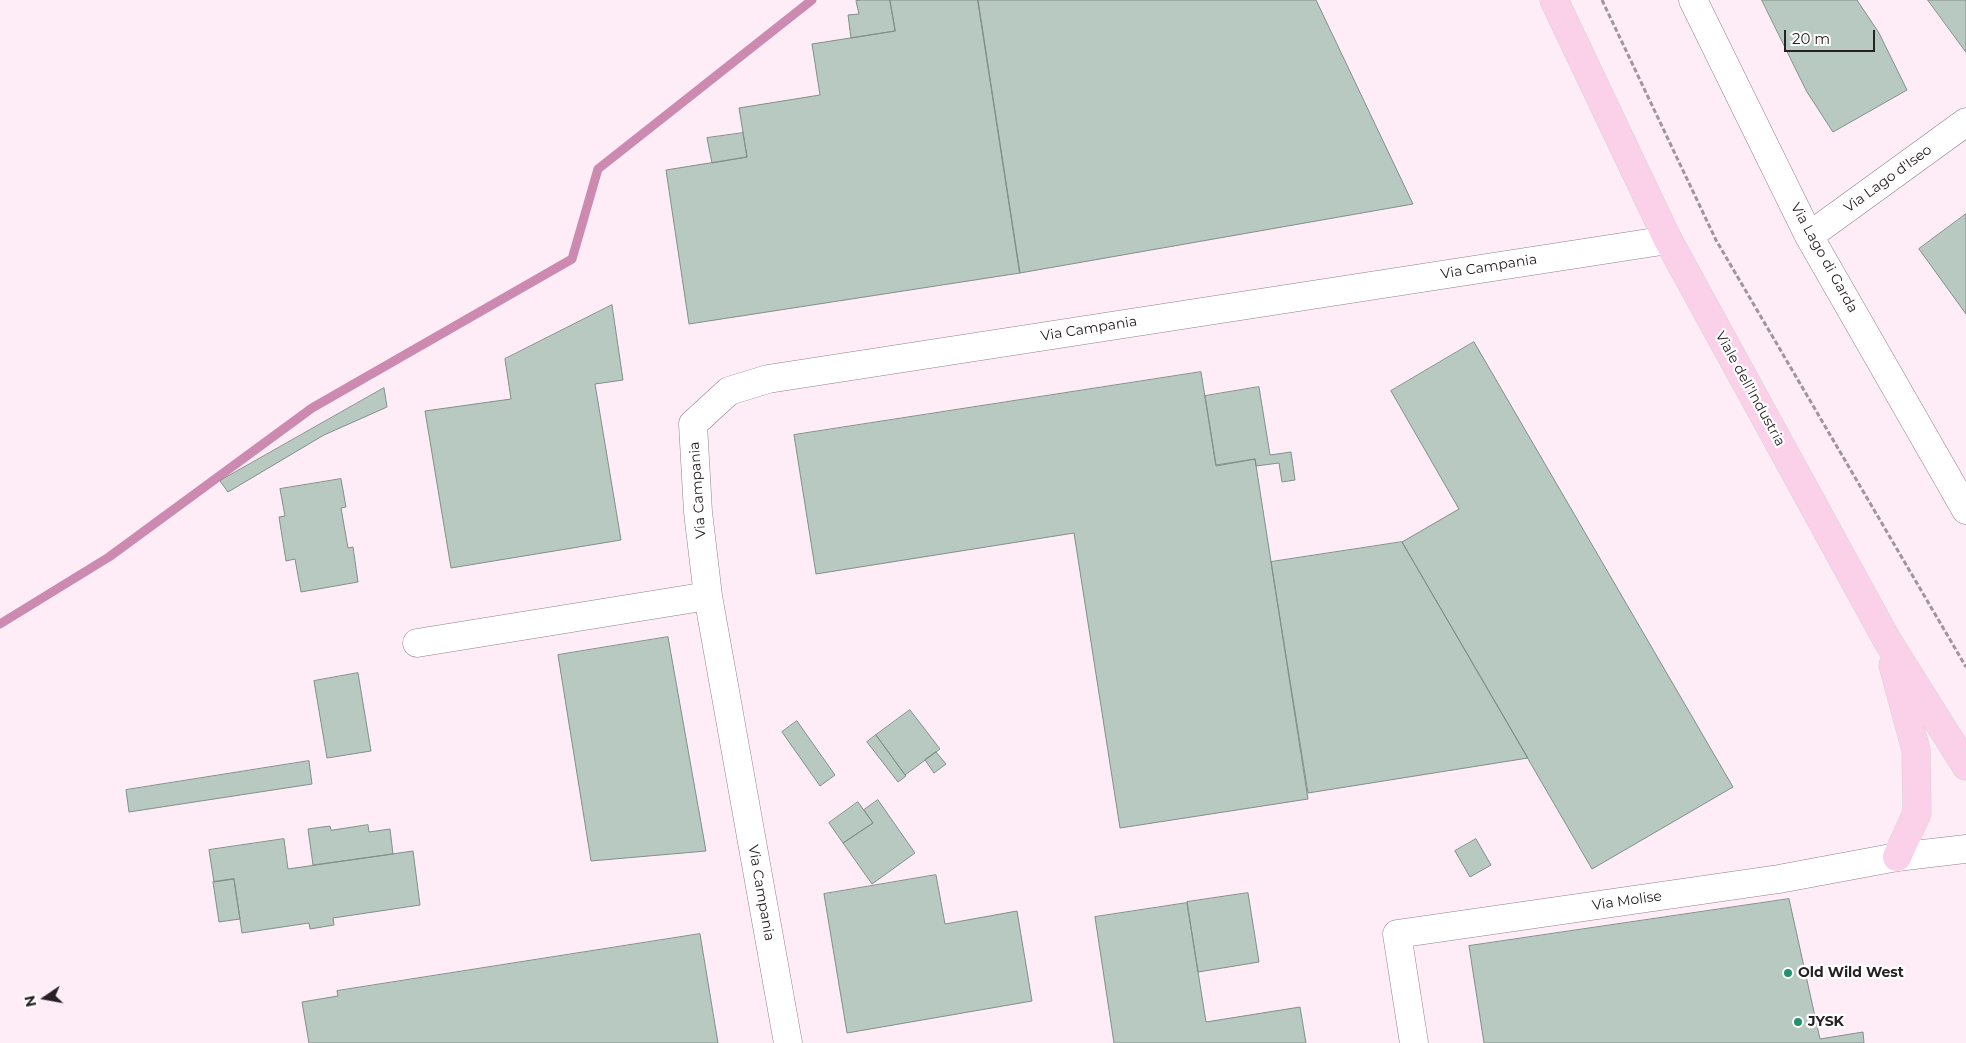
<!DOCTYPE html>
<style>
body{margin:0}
#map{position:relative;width:1966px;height:1043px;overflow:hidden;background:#feedf6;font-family:Montserrat,sans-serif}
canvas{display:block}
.north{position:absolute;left:20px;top:973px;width:50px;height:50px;-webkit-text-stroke:4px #fff;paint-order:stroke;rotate:258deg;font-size:14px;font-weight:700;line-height:20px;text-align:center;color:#272124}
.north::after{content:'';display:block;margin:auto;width:18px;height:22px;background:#272124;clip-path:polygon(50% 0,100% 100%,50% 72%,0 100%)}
.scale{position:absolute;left:1784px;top:30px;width:91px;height:22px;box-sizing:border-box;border:2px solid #272124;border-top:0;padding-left:6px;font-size:15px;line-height:18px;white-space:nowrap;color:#272124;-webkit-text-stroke:4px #fff;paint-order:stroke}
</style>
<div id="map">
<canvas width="1966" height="1043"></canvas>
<div class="north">N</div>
<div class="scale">20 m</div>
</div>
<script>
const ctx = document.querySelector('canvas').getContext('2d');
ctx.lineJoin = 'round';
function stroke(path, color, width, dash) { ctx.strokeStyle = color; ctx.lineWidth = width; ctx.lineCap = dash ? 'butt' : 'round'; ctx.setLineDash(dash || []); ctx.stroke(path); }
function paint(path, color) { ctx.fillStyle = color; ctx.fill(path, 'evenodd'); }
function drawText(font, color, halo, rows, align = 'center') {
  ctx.font = font + ' Montserrat,sans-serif'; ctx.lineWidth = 4.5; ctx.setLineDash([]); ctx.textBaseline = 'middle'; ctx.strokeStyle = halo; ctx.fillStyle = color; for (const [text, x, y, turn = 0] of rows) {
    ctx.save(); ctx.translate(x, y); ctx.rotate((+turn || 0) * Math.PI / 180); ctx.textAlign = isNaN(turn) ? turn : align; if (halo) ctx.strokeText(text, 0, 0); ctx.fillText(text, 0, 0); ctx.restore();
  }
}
stroke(new Path2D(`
 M0,624L109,557L312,408L572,259L598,169L812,0`), '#cd8ab0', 9);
const building = new Path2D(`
 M863,0H890L895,31L851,38L848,15L859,14L856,1Z
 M890,0H978L1020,273L689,324L666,170L747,157L739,108L820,95L812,44L895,31Z
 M978,0H1316L1413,204L1020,273Z
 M1762,0H1857L1879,33L1907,90L1833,132L1807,92Z
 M1928,0H1966V52Z
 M743,133L747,157L712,163L707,138Z
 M1966,214V314L1919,249Z
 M612,305L623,380L595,384L621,540L451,568L425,411L511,399L505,359Z
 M1474,342L1733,787L1592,869L1402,542L1459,509L1391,391Z
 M1201,372L1216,466L1255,459L1308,799L1120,828L1074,533L816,574L794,435Z
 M1259,387L1270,455L1291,452L1295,480L1282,482L1279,463L1256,466L1255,459L1216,465L1205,396Z
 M384,388L387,407L324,435L228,492L220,481Z
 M341,479L346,507L341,508L348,548L353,547L358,582L301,592L295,559L286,561L279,517L285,516L280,489Z
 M1402,542L1528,758L1308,793L1271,562Z
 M668,637L706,851L591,861L558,655Z
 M358,673L371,751L327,758L314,681Z
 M910,710L940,749L905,775L876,735Z
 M797,721L835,775L820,786L782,732Z
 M876,735L906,776L898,782L867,742Z
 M936,752L946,764L934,773L925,760Z
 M309,761L312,784L129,812L126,790Z
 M878,800L915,853L872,884L843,843L873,823L864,810Z
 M858,802L873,823L843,843L829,823Z
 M368,825L369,832L390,829L393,854L313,865L308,829L330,826L331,830Z
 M284,839L288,869L413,851L420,905L333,918L334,925L310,929L309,923L242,933L234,879L214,882L209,850Z
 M1476,839L1491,865L1470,877L1455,851Z
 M936,875L945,924L1017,911L1032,1001L847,1033L824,894Z
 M234,879L240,919L219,922L213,882Z
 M1248,893L1259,962L1198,972L1187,902Z
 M1789,899L1820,1039L1863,1032L1864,1043H1484L1469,946Z
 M1187,903L1206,1022L1300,1007L1306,1043H1114L1095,917Z
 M700,934L718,1043H309L302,1002L338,996L337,991Z`);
paint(building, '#b8c9c1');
stroke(building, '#809089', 1);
const minor = new Path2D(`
 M1693,0L1809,236L1966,510
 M1809,236L1966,122
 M417,643L708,596
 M788,1043L708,596L698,512L693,424L729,391L768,379L1668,240
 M1414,1043L1397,934L1779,879L1897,857L1966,849`);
const major = new Path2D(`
 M1554,0L1668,240L1887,640L1966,766
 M1893,665L1916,750L1917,813L1897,857`);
stroke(minor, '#908189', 29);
stroke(major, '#d4d3d3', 29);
stroke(new Path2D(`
 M1602,0L1716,240L1966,667`), '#a1959c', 3, [5, 2.5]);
stroke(minor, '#fff', 28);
stroke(major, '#fad1e8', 28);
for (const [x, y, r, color] of [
 [1788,973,5,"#239170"],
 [1798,1022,5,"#239170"]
]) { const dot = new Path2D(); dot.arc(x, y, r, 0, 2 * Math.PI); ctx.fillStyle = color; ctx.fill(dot); stroke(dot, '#fff', 2); }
drawText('14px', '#272124', '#fff', [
 ["Via Lago d'Iseo",1888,179,-36],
 ["Via Lago di Garda",1824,258,61],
 ["Via Campania",1489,267,-9],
 ["Via Campania",1089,329,-9],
 ["Viale dell'Industria",1750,389,61],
 ["Via Campania",698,490,-94],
 ["Via Campania",761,893,80],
 ["Via Molise",1627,901,-8]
]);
drawText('bold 14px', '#272124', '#fff', [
 ["Old Wild West",1798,973],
 ["JYSK",1808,1022]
], 'left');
</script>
